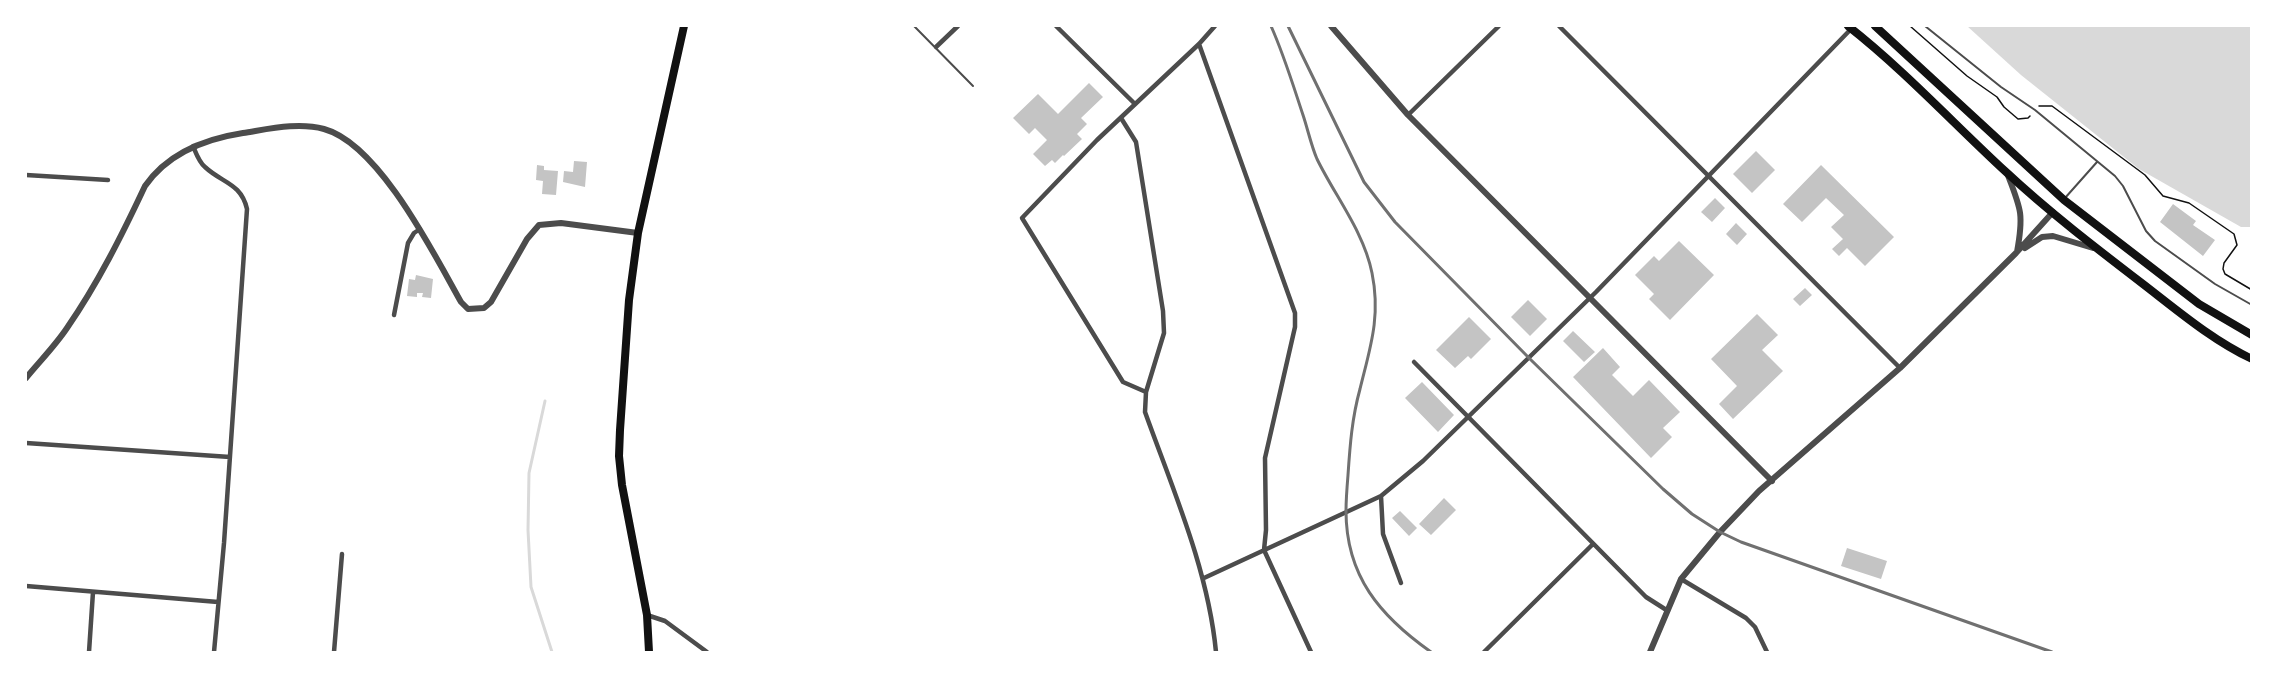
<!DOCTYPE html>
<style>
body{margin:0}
#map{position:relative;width:2277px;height:678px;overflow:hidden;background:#fff;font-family:"Crimson Pro",serif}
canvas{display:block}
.frame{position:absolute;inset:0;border:27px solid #fff;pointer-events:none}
</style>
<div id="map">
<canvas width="2277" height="678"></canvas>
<div class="frame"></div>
</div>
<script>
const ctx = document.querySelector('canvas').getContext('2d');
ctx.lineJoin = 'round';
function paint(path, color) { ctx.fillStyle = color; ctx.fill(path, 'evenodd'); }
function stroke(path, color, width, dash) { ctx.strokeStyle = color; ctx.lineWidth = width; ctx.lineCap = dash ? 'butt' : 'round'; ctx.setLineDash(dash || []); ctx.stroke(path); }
paint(new Path2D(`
 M1967,26H2251V227H2241L2139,169L2021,75Z`), '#d9d9d9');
stroke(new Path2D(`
 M545,401L529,473L528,530L531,587L552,652`), '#d9d9d9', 3);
paint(new Path2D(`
 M1089,83L1103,97L1081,118L1087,124L1077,134L1082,139L1064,156L1063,155L1055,163L1052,160L1045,166L1033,154L1047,140L1035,128L1029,134L1013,118L1038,94L1058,114Z
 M1756,151L1775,170L1752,193L1733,174Z
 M574,161L587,162L585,187L563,182L564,171L573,172Z
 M537,165L544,166V170L558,171L556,195L542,194L543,181L536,180Z
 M1821,165L1894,237L1865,266L1847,248L1839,256L1832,249L1843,239L1831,227L1844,215L1826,198L1802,222L1783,204Z
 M1715,198L1725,208L1712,222L1701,212Z
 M2173,204L2196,221L2193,225L2215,240L2203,256L2160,222Z
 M1736,223L1747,234L1737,245L1726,234Z
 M1679,241L1714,275L1670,320L1649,299L1654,294L1635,275L1654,256L1659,261Z
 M416,275L433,279L431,298L422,297L423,293H417V297L407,296L409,279L415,280Z
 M1805,288L1812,295L1800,306L1793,299Z
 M1528,300L1547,319L1530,336L1511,317Z
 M1757,314L1778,335L1762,350L1783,371L1733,419L1719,404L1737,386L1711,359Z
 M1469,317L1491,339L1471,359L1468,356L1455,368L1436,350Z
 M1573,331L1595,352L1584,362L1563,341Z
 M1603,348L1620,367L1612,375L1633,396L1649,380L1680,412L1663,428L1672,437L1651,458L1573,377Z
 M1422,382L1454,415L1438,432L1405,398Z
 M1444,498L1456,510L1431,535L1419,524Z
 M1400,511L1417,528L1409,536L1392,518Z
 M1847,548L1887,561L1881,579L1841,566Z`), '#c4c4c4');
stroke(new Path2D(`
 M1910,26L1967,76L1997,97L2004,107L2018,119L2028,118L2030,116
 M2039,106H2052L2145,175L2163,196L2189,203L2234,234L2237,245L2224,263L2223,269L2225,274L2252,290`), '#111', 1.5);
stroke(new Path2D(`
 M914,26L973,86
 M1925,26L2001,87L2035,110L2115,176L2123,186L2146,231L2155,241L2215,284L2252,305
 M2065,198L2097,162`), '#4c4c4c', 2);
stroke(new Path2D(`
 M1056,26L1135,104
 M1559,26L1900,368
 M1199,44L1295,313V327L1265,458L1266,530L1264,550L1311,652
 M936,47L958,26
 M1408,115L1499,26
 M1121,118L1136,142L1163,311L1164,333L1146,392L1145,412C1173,490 1208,569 1216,652
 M193,146C196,153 199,162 205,167C222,183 241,183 247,209L224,543L214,652
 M26,175L108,180
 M394,315L408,243L414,233L420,229
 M1414,362L1646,597L1668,611
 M1146,392L1123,382L1022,218L1097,140L1199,44L1215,26
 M26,443L230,457
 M1381,496L1383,534L1401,583
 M1204,578L1381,496L1423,461L1596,292L1852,28
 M1681,579L1746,618L1755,627L1767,652
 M26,586L218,602
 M647,615L665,621L707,652
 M89,652L93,592
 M334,652L342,554
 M1484,652L1593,544`), '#4c4c4c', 4.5);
stroke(new Path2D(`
 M1331,26L1408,115L1772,481
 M2007,173C2021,209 2024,214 2017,252
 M2025,248L2042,237L2053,236L2093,248
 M26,378C39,362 55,346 67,328C98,283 122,235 145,186C168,153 204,139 243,133C269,129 298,122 324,129C379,144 434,254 461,302L468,309L484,308L491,302L527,239L539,225L561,223L638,233
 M1650,652L1681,579L1720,532L1759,491L1900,368L2016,253L2053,212`), '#4c4c4c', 6);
stroke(new Path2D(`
 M1848,26C1904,70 1953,123 2005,171C2049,212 2096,248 2143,284C2178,311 2212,340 2252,359
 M1875,26L2064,200L2199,304L2252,335
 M649,652L647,615L622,485L619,456L620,430L629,300L638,233L684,26`), '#111', 8);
stroke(new Path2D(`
 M1271,26C1284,55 1293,85 1303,115C1308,130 1311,145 1317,159C1335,196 1364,232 1372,273C1381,317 1370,348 1360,389C1352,418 1350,445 1348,475C1347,487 1346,499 1346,511C1346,576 1380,616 1431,652
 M1288,26L1364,182L1395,222L1530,359L1663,489L1692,514L1720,532L1741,542L2052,652`), '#707070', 3);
</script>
